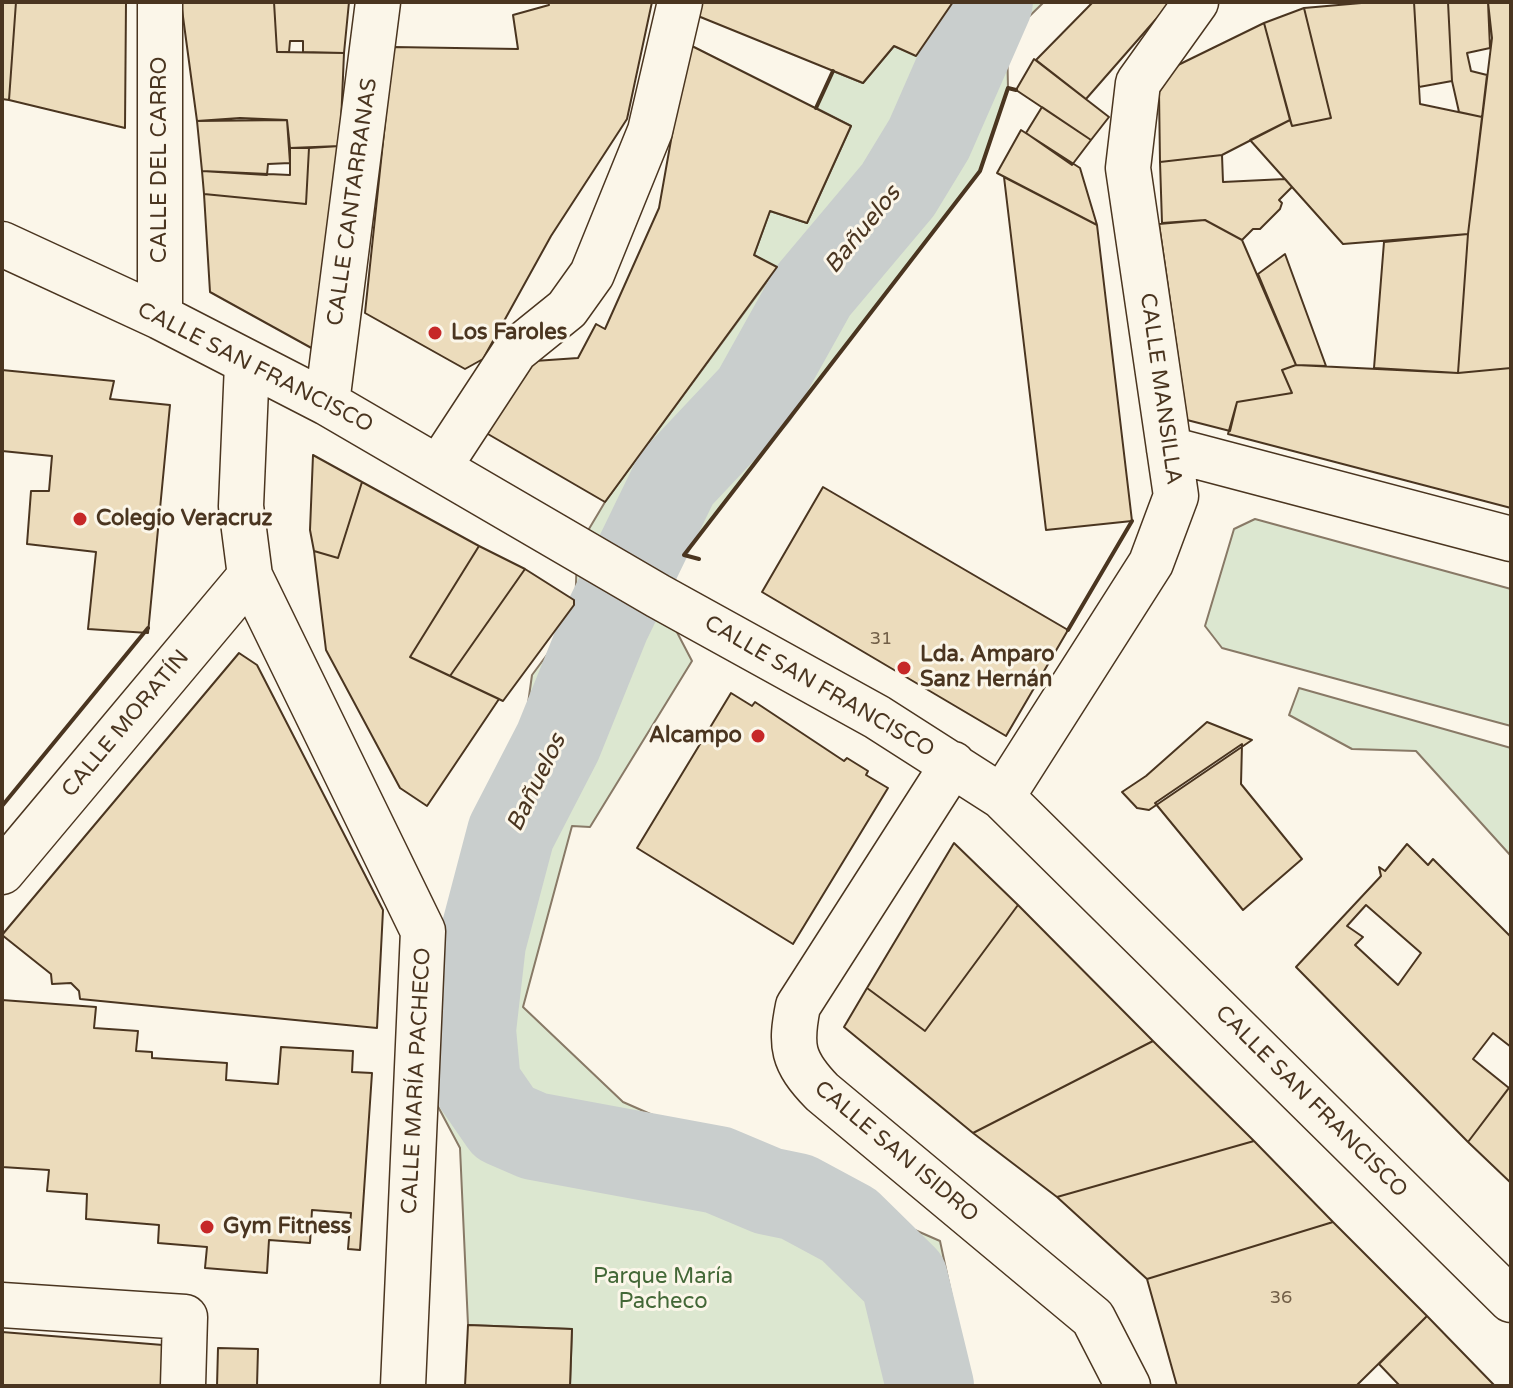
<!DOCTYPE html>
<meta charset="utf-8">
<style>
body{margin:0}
#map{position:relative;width:1513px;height:1388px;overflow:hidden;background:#fbf6e9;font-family:"Varela Round",sans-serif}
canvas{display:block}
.frame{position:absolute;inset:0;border:4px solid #4a3520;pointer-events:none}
</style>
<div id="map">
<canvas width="1513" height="1388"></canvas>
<div class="frame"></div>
</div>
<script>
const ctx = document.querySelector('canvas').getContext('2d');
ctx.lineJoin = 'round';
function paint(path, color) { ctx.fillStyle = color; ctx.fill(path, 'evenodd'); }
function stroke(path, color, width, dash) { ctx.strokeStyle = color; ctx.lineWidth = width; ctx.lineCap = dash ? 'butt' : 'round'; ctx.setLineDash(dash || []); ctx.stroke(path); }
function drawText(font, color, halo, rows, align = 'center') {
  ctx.font = font + ' "Varela Round",sans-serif'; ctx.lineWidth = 6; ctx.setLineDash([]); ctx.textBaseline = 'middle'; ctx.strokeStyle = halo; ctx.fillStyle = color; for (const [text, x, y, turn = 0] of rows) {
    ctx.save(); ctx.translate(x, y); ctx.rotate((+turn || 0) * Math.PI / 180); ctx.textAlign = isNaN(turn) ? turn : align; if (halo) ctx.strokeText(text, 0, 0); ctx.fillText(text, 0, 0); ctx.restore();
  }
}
const green = new Path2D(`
 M953,2H1044L1007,38L1008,88L980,171L684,555L658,596L692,661L590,827L572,826L523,1007L623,1102L940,1241L971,1386H570L572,1329L468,1325L460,1148L417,1067L458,884L519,768L532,675L575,617L577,549L605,502L777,268L754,255L770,211L807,223L851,126L816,108L833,71L863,83L894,46L916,55Z
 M1255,519L1511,589V726L1222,648L1205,626L1234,529Z
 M1299,688L1511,748V856L1416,751L1352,749L1289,715Z`);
paint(green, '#dce7d0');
stroke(green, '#887966', 2);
stroke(new Path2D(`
 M930,1386L904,1279L849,1225L797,1197L768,1191L718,1170L534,1136L504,1123L477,1084L472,1030L482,943L511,833L558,742L606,623L676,479L755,395L813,291L898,190L929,139L989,2`), '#c9cecd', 88);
const building = new Path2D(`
 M2,2H16L9,100L2,99Z
 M16,2H126L125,128L9,100Z
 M181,2H274L277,52L344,53L340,146L290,148L287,120L197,121Z
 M274,2H349L344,53L303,52V41H290L289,52H277Z
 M548,2H652L627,119L551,236L483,359L465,369L365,313L393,47L518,49L513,15L549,5Z
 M695,2H953L916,56L894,46L863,83L693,14Z
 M1093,2H1171L1086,99L1036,60Z
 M1373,2H1414L1420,104L1482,117L1468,234L1343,244L1250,140L1290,120L1292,126L1331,118L1304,8Z
 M1414,2H1448L1452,81L1419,87Z
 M1448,2H1488L1490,48L1467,53L1471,71L1487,75L1482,117L1459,112L1452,81Z
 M1488,2H1511V368L1458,373L1468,234L1492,38Z
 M1304,8L1331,118L1292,126L1264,23Z
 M1264,23L1290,120L1222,155L1160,162L1159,92L1176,66Z
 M688,44L851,126L807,223L770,211L754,255L777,267L605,502L481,430L520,362L578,358L596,324L605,329L659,208Z
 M1034,59L1109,117L1091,140L1016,90Z
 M1042,107L1091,140L1072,165L1026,133Z
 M240,118L287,120L290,163L268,164L267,175L202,171L197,121Z
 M1021,130L1080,168L1097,225L997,173Z
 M340,146L315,350L210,292L204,194L306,204L309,148Z
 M290,148H309L306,204L204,194L202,171L290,175Z
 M1222,155L1223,182L1285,179L1292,187L1279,200L1282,203L1280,209L1260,229H1253L1242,240L1205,220L1162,223L1160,162Z
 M1004,177L1097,225L1132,521L1046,530Z
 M1205,220L1242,240L1296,365L1282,370L1292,393L1237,402L1230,431L1187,420L1159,224Z
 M1468,234L1458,373L1374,368L1384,242Z
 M1285,254L1326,366L1296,365L1258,274Z
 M1296,365L1458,373L1511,368V508L1228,434L1237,402L1292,393L1282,370Z
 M2,370L114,381L110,399L170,405L148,633L88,629L96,552L27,544L31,491H49L52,456L2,451Z
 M313,455L362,482L338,558L314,551L310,530Z
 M362,482L479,546L410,657L499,699L427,806L400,788L326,650L314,551L338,558Z
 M823,487L1068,630L1006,736L762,592Z
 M479,546L525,569L450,676L410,657Z
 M525,569L574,600V605L503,701L450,676Z
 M239,653L257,665L383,910L377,1028L80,999L79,991L71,983L52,984L51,974L2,935Z
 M731,693L752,706L755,702L844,761L847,758L868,771L866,775L888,788L793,944L637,848Z
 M1207,722L1252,740L1149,810L1137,808L1122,792L1146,776Z
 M1242,744L1241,784L1302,859L1243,910L1155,803Z
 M954,843L1018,905L925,1031L867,988Z
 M1407,844L1428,865L1433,859L1511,937V1047L1493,1033L1473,1059L1509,1088L1468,1142L1296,967L1381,876L1379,867L1385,871ZM1366,905L1421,953L1398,985L1355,945L1363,937L1347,926Z
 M1018,905L1153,1041L973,1133L844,1027L867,988L925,1031Z
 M2,1000L96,1007L94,1028L138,1031L136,1051L152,1052V1058L227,1063L226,1080L278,1084L281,1047L353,1051L352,1072L372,1073L360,1250L348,1249L351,1213L312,1210L310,1243L269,1240L267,1273L205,1268L207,1247L158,1243L159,1225L86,1219L87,1194L47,1191L49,1170L2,1167Z
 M1153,1041L1254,1141L1057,1197L973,1133Z
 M1511,1085V1183L1468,1142Z
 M1254,1141L1333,1222L1147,1279L1057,1197Z
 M1333,1222L1427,1316L1356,1386H1177L1147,1279Z
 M1427,1316L1495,1386H1400L1379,1364Z
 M468,1325L572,1329L570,1386H465Z
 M2,1332L163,1345L161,1386H2Z
 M218,1348L258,1349L257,1386H217Z`);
paint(building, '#ecdcbc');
stroke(building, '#4a3520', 2);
const minor = new Path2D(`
 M160,2V317
 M2,244L160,317L327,403L658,596L877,717L1002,797L1511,1300
 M247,364L241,506L250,576L423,931L403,1386
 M327,403L378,2
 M1169,449L1511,539
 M439,467L515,351L567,309L592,274L650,131L680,2
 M953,764L798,1006C790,1046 792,1061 822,1092L1093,1318L1128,1386
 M1002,797L1151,563L1176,496L1128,168L1138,83L1196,2
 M2,872L250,576
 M2,1305L185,1317L183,1386`);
stroke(minor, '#4a3520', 47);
stroke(minor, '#fbf6e9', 44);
stroke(new Path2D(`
 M816,108L833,71
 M2,318V330
 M699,559L684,555L980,171L1008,88L1016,90
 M1068,630L1132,521
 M2,806L148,628`), '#4a3520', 4);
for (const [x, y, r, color] of [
 [435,333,8,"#c62828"],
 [80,519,8,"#c62828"],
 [904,668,8,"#c62828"],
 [758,736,8,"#c62828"],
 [207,1227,8,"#c62828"]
]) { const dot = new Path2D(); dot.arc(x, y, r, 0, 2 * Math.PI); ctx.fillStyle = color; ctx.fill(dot); stroke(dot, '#fbf6e9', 3); }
drawText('18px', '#725f47', null, [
 ["31",881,639],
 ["36",1281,1298]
]);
drawText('22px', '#4a3520', '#fbf6e9', [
 ["CALLE DEL CARRO",160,160,-90],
 ["CALLE CANTARRANAS",353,202,-82],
 ["CALLE SAN FRANCISCO",255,368,27],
 ["CALLE MANSILLA",1160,389,82],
 ["CALLE SAN FRANCISCO",819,687,30],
 ["CALLE MORATÍN",126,724,-50],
 ["CALLE MARÍA PACHECO",417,1081,-87],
 ["CALLE SAN FRANCISCO",1311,1102,45],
 ["CALLE SAN ISIDRO",896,1152,40]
]);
drawText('bold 22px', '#4a3520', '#fbf6e9', [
 ["Los Faroles",451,333],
 ["Colegio Veracruz",96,519],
 ["Lda. Amparo",920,655],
 ["Sanz Hernán",920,680],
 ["Alcampo",742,736,"right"],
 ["Gym Fitness",223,1227]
], 'left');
drawText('22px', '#436837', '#fbf6e9', [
 ["Parque María",663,1277],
 ["Pacheco",663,1302]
]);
drawText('italic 24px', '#4a3520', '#fbf6e9', [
 ["Bañuelos",863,230,-51],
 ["Bañuelos",537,783,-64]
]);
</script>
